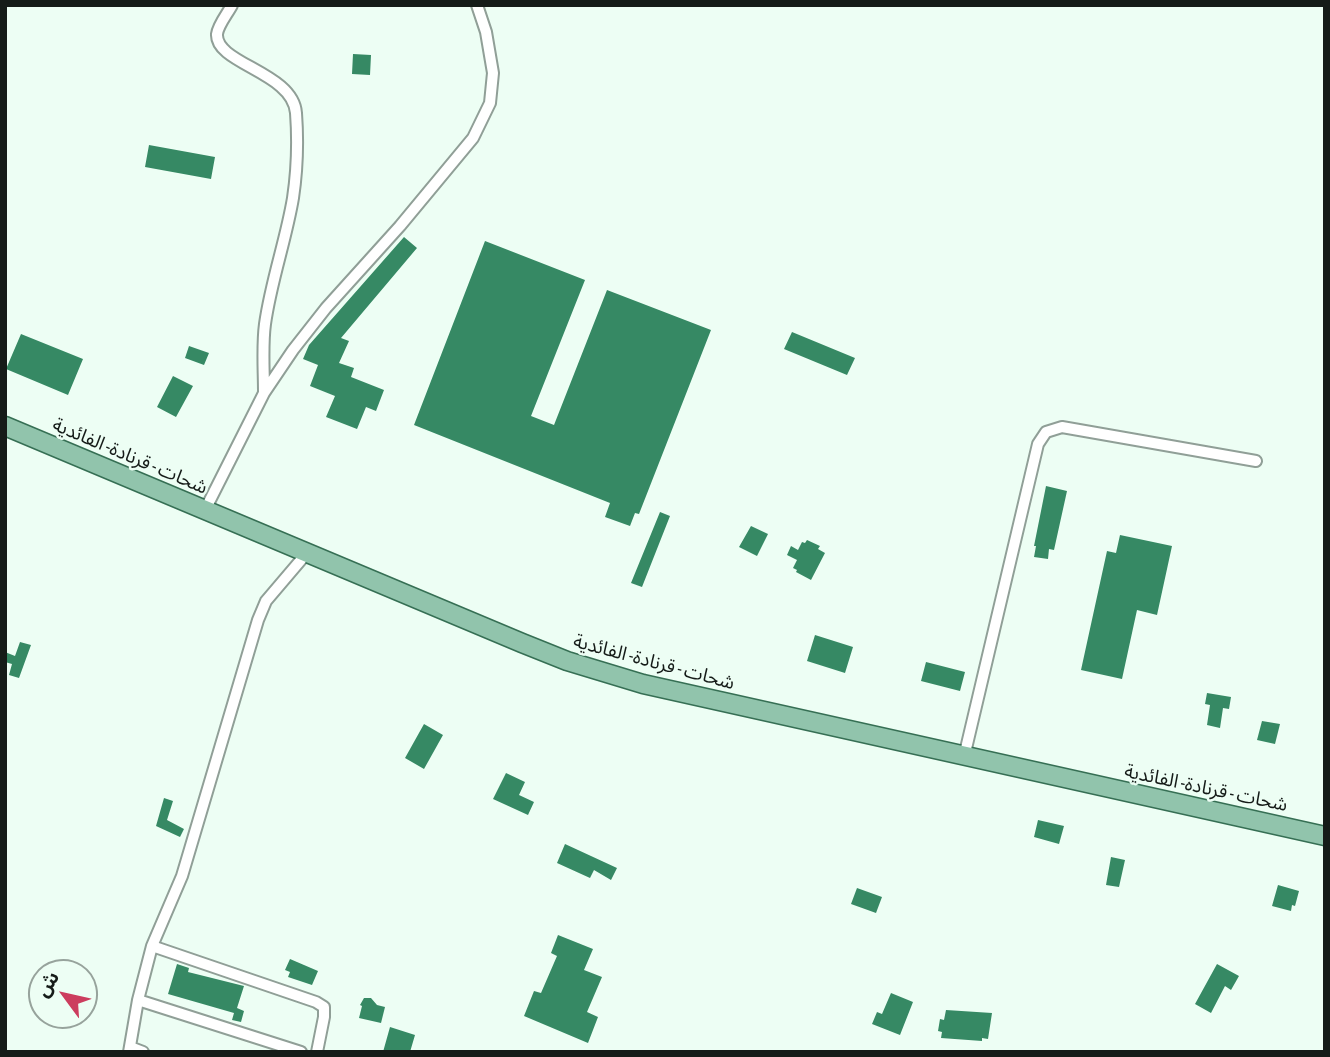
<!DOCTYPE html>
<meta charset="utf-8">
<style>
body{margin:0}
#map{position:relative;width:1330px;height:1057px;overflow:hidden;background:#edfef4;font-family:"Asap Condensed","Noto Sans Arabic",sans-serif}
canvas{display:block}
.frame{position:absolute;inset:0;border:7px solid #151b18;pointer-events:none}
.north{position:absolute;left:28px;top:959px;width:70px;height:70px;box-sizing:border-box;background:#edfef4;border:2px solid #97a39c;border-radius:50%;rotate:303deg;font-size:19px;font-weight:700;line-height:28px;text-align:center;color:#151b18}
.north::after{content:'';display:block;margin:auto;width:24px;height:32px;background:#cc3d5e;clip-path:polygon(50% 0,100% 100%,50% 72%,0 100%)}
</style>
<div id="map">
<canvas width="1330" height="1057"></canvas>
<div class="frame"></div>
<div class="north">ش</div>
</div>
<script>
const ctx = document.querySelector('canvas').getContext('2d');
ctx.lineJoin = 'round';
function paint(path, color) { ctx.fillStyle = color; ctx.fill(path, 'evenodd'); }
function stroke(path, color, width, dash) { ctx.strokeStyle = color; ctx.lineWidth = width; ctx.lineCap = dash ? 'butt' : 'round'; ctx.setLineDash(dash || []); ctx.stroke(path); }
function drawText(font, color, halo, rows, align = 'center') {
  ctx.font = font + ' "Asap Condensed","Noto Sans Arabic",sans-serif'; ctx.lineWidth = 5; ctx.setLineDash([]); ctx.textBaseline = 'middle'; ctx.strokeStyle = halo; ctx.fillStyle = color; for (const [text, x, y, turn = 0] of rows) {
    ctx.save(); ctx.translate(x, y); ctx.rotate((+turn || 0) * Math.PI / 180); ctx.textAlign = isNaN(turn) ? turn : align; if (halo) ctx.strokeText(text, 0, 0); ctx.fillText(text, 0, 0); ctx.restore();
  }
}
paint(new Path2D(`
 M353,54L371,55L370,75L352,74Z
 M149,145L215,157L211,179L145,167Z
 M404,237L417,248L341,338L349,341L339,363L354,368L351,377L384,390L376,411L366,407L357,429L326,417L335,396L310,386L318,365L303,359L309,345Z
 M485,241L585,280L531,416L554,425L607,290L711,330L639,514L635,513L630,526L605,517L610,503L414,425Z
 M792,332L855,358L847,375L784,349Z
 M21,334L83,359L68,395L6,369Z
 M189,346L209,353L204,365L185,358Z
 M173,376L193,386L176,417L157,407Z
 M1046,486L1067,491L1054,550L1049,549L1048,559L1034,557L1036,546H1034Z
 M660,512L670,516L642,587L631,583Z
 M751,526L768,534L757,556L739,547Z
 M1120,535L1172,546L1157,615L1137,610L1122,679L1081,670L1107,551L1116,553Z
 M807,540L820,546L818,549L825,553L811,580L796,572L797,570L793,568L797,560L787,555L791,546L798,550L802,542L805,543Z
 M815,635L853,647L845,673L807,661Z
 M20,642L31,645L19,678L9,675L12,664L5,662V652L15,656Z
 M926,662L965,672L960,691L921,681Z
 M1207,693L1231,697L1229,709L1223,708L1220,728L1207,725L1210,705L1205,704Z
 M1262,721L1280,724L1275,744L1257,740Z
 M424,724L443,735L424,769L405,758Z
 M506,773L525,782L519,795L534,802L528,815L493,799Z
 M164,798L173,801L167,820L184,829L180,837L156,826Z
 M1038,820L1064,826L1059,844L1034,837Z
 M565,844L617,868L611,880L594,870L590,878L557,863Z
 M1111,857L1125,860L1119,887L1106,885Z
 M1278,885L1299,891L1295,906L1292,905L1291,911L1272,906Z
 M857,888L882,897L876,913L851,904Z
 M558,935L593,949L584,970L602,977L587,1012L598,1017L588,1043L524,1016L534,991L541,993L557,956L551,953Z
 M290,959L318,971L312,985L288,977L290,972L285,970Z
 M177,964L189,968L188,972L244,986L237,1008L244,1011L241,1022L232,1020L234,1013L168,994Z
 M1217,964L1239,976L1231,990L1225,986L1211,1013L1195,1004Z
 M891,993L913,1002L900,1035L872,1024L877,1012L882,1014Z
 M364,998H371L377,1005L385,1007L381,1023L359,1018L362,1006L360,1005Z
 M946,1010L992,1013L988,1039L982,1038V1041L941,1038L942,1032L938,1031L940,1019L944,1020Z
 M390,1027L415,1035L410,1052H383Z`), '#368964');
const minor = new Path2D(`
 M232,5C228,13 218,25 217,34C215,64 293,72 296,113C298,140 297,171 293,198C286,240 271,281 265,324C262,346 264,370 264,393
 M205,510L264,393L293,350L326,308L400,226L473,138L490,103L493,73L486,32L477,5
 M964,757L1038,444L1046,432L1062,427L1256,461
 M152,946L316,1002L324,1007V1017L317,1052
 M138,1000L301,1052
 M130,1047L143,1052
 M129,1052L138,1000L152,946L182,876L258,620L266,601L306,554`);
const primary = new Path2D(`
 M5,426L522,643L567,661L643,684L1325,836`);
stroke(minor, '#909f97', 14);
stroke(primary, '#366f54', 21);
stroke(minor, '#fff', 10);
stroke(primary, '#91c4ac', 18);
drawText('19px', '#151b18', '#edfef4', [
 ["شحات - قرنادة- الفائدية",130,456,23],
 ["شحات - قرنادة- الفائدية",654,662,15],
 ["شحات - قرنادة- الفائدية",1206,788,12]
]);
</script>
